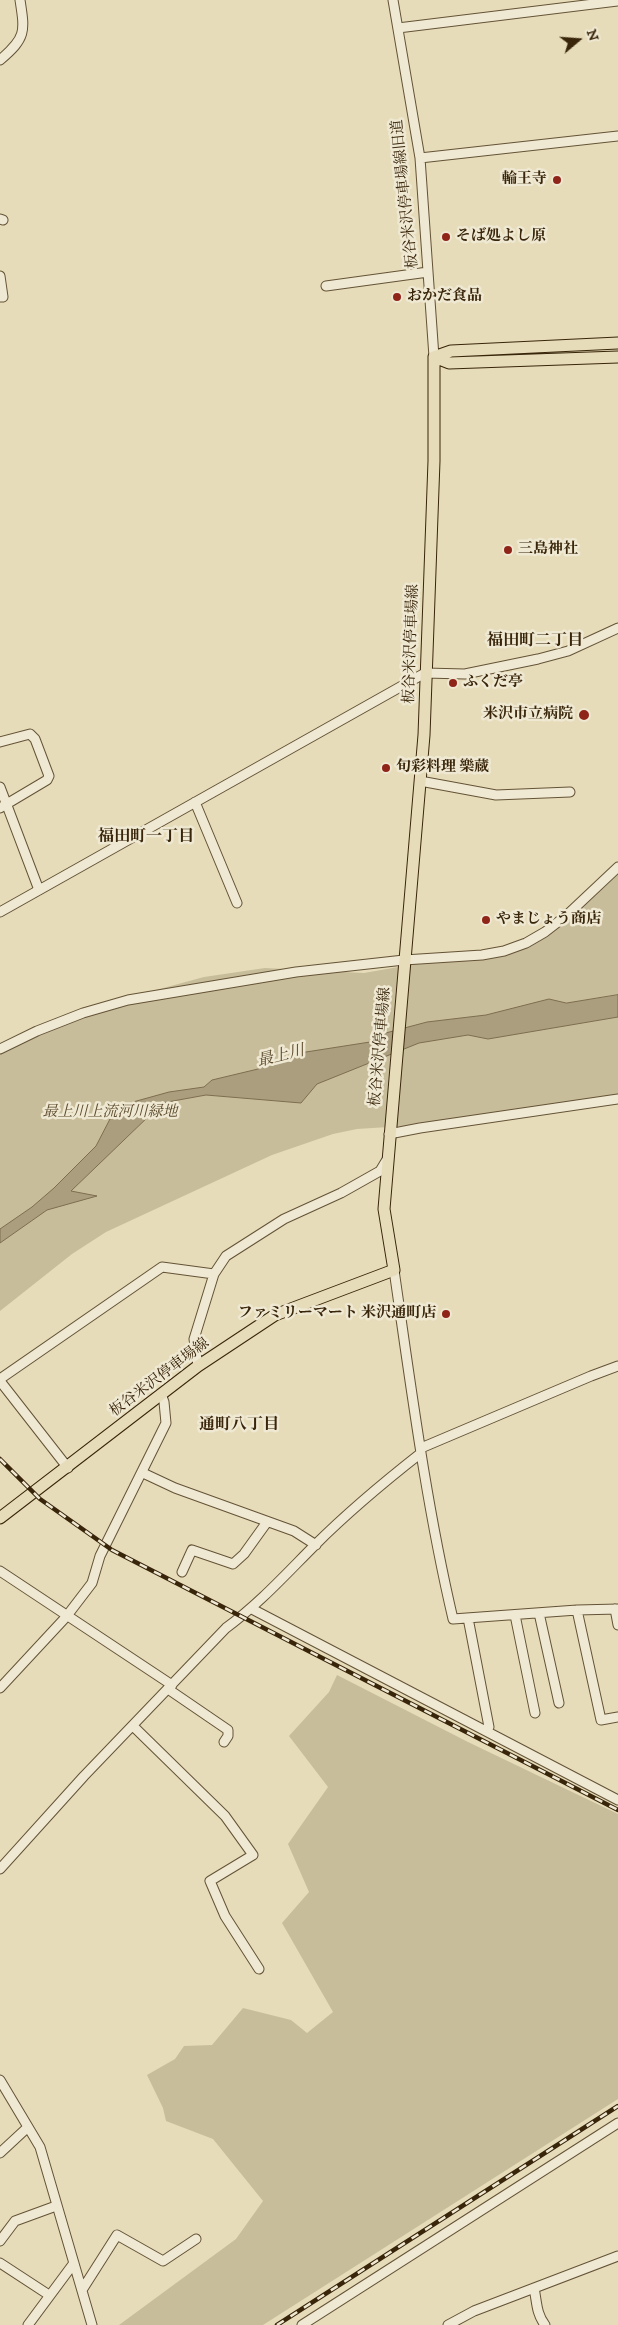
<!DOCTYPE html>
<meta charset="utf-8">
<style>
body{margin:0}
#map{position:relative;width:618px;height:2325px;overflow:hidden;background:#e6dcb9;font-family:"IM FELL DW Pica",serif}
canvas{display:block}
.north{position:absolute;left:553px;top:15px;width:50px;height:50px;-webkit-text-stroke:4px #efe8d2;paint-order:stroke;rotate:72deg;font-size:14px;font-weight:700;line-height:20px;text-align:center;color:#38250a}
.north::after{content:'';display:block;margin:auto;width:18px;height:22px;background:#38250a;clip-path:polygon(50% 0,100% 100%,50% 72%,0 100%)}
</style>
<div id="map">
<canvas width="618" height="2325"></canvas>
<div class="north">N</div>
</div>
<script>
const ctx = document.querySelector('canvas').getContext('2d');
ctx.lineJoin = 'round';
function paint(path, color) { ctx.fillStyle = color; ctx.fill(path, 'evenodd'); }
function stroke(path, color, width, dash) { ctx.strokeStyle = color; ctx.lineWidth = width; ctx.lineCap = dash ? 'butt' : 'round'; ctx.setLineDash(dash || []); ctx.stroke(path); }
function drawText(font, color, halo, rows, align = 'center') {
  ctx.font = font + ' "IM FELL DW Pica","Noto Serif JP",serif'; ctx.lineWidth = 5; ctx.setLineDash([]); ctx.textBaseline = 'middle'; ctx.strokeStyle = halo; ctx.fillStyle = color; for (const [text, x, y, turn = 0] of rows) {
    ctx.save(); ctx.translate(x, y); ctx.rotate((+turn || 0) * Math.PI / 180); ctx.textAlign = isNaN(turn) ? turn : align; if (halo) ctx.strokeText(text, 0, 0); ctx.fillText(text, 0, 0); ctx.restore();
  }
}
paint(new Path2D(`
 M618,871V1098L420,1125L357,1129L333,1134L272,1155L106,1232L72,1254L0,1311V1047L82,1010L204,977L265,968L364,973L415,964L503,954L528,947L568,917Z
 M337,1675L468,1742L618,1814V2099L263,2325H119L236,2239L263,2201L213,2139L166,2121L163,2108L147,2075L175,2059L184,2046L212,2045L243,2008L291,2020L307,2033L333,2012L282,1923L309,1892L288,1844L328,1787L289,1736L329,1692Z`), '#c8bd9b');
const water = new Path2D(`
 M618,995V1017L488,1039L468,1035L419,1043L317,1084L301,1103L206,1095L151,1105L150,1115L71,1191L97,1196L47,1210L0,1243V1229L32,1207L54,1188L96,1146L110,1119L133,1102L169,1092L204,1087L212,1080L258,1069L281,1059L306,1052L370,1042L382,1034L427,1022L486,1015L549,999L566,1003Z`);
paint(water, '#ab9e7e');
stroke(water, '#7d6e50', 1);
const minor = new Path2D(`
 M393,0L420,158L434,357
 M398,28L618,1
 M0,60C26,38 25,32 20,0
 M420,158L618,136
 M0,219L3,220
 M0,276L3,297H0
 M326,286L428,272
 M0,742L30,734L35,739L49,776L47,780L0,808
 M420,781L496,795L570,792
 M0,787L39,890
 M195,802L237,903
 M0,912L425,673L465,674L538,659L568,651L618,628
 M0,1049L37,1031L83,1013L128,1000L296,972L404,960L482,955L504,951L526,943L545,932L567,915L618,867
 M389,1134L420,1128L618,1099
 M394,1270C411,1387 426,1504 453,1619L577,1610L618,1609
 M198,1366L194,1339L214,1274L226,1256L284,1219L341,1193L380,1171L386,1161
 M0,1379L162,1267L214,1274
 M0,1381L68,1468
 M421,1448L591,1376L618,1366
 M143,1473L175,1488L294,1531L316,1545
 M0,1571L172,1685
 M182,1572L192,1550L233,1564L244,1554L267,1522
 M252,1609L618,1800
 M615,1609L618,1625
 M577,1610L601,1720L618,1717
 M539,1613L559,1703
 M515,1615L535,1713
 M468,1618L489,1727
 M0,1688L66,1617L92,1583L100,1556L166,1423L164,1402L161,1394
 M168,1689L228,1730V1736L224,1742
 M133,1726L225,1816L253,1855L210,1881L225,1916L259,1969
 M0,1869L84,1776L226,1628C259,1604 286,1574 315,1545C348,1512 384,1482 421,1453
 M0,2080L40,2147L92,2325
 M0,2153L28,2127
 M0,2241L15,2221L56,2206
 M0,2263L49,2295
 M534,2288C537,2302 536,2313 545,2325
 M82,2290L117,2235L163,2261L196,2239
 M28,2325L74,2263
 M302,2325L618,2123
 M448,2325L474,2311L618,2256`);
const major = new Path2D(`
 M434,357L451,351L618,343
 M434,357L449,363L618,357
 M0,1518L198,1366L275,1315L394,1270L384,1209L424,735L434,461V357`);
stroke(minor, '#645336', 11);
stroke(major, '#38250a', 13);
stroke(minor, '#efe8d2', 9);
stroke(major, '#e6dcb9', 11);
const rail = new Path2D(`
 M0,1459L40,1499L112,1550L618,1810
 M277,2325L618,2106`);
stroke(rail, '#38250a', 4.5);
stroke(rail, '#efe8d2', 2.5, [8]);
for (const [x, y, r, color] of [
 [557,180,5,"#8f2418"],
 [446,237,5,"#8f2418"],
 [397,297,5,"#8f2418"],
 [508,550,5,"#8f2418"],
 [453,683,5,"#8f2418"],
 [584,715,6,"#8f2418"],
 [386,768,5,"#8f2418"],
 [486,920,5,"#8f2418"],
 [446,1314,5,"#8f2418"]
]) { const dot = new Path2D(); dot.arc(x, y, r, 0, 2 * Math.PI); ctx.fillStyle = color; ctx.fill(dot); stroke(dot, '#efe8d2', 2); }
drawText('bold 15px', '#38250a', '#efe8d2', [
 ["輪王寺",547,180,"right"],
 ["そば処よし原",456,237],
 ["おかだ食品",407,297],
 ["三島神社",518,550],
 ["ふくだ亭",463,683],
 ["米沢市立病院",573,715,"right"],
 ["旬彩料理 樂蔵",396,768],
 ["やまじょう商店",496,920],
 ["ファミリーマート 米沢通町店",436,1314,"right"]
], 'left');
drawText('15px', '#38250a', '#efe8d2', [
 ["板谷米沢停車場線旧道",406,194,-96],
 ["板谷米沢停車場線",412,644,-88],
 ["板谷米沢停車場線",381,1047,-85],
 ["板谷米沢停車場線",160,1378,-37]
]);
drawText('italic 15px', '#5c4b2e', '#efe8d2', [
 ["最上川上流河川緑地",110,1113]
]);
drawText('bold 16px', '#38250a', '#efe8d2', [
 ["福田町二丁目",535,642],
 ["福田町一丁目",146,838],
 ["通町八丁目",239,1426]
]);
drawText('italic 16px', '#5a492d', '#efe8d2', [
 ["最上川",281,1057,-14]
]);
</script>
